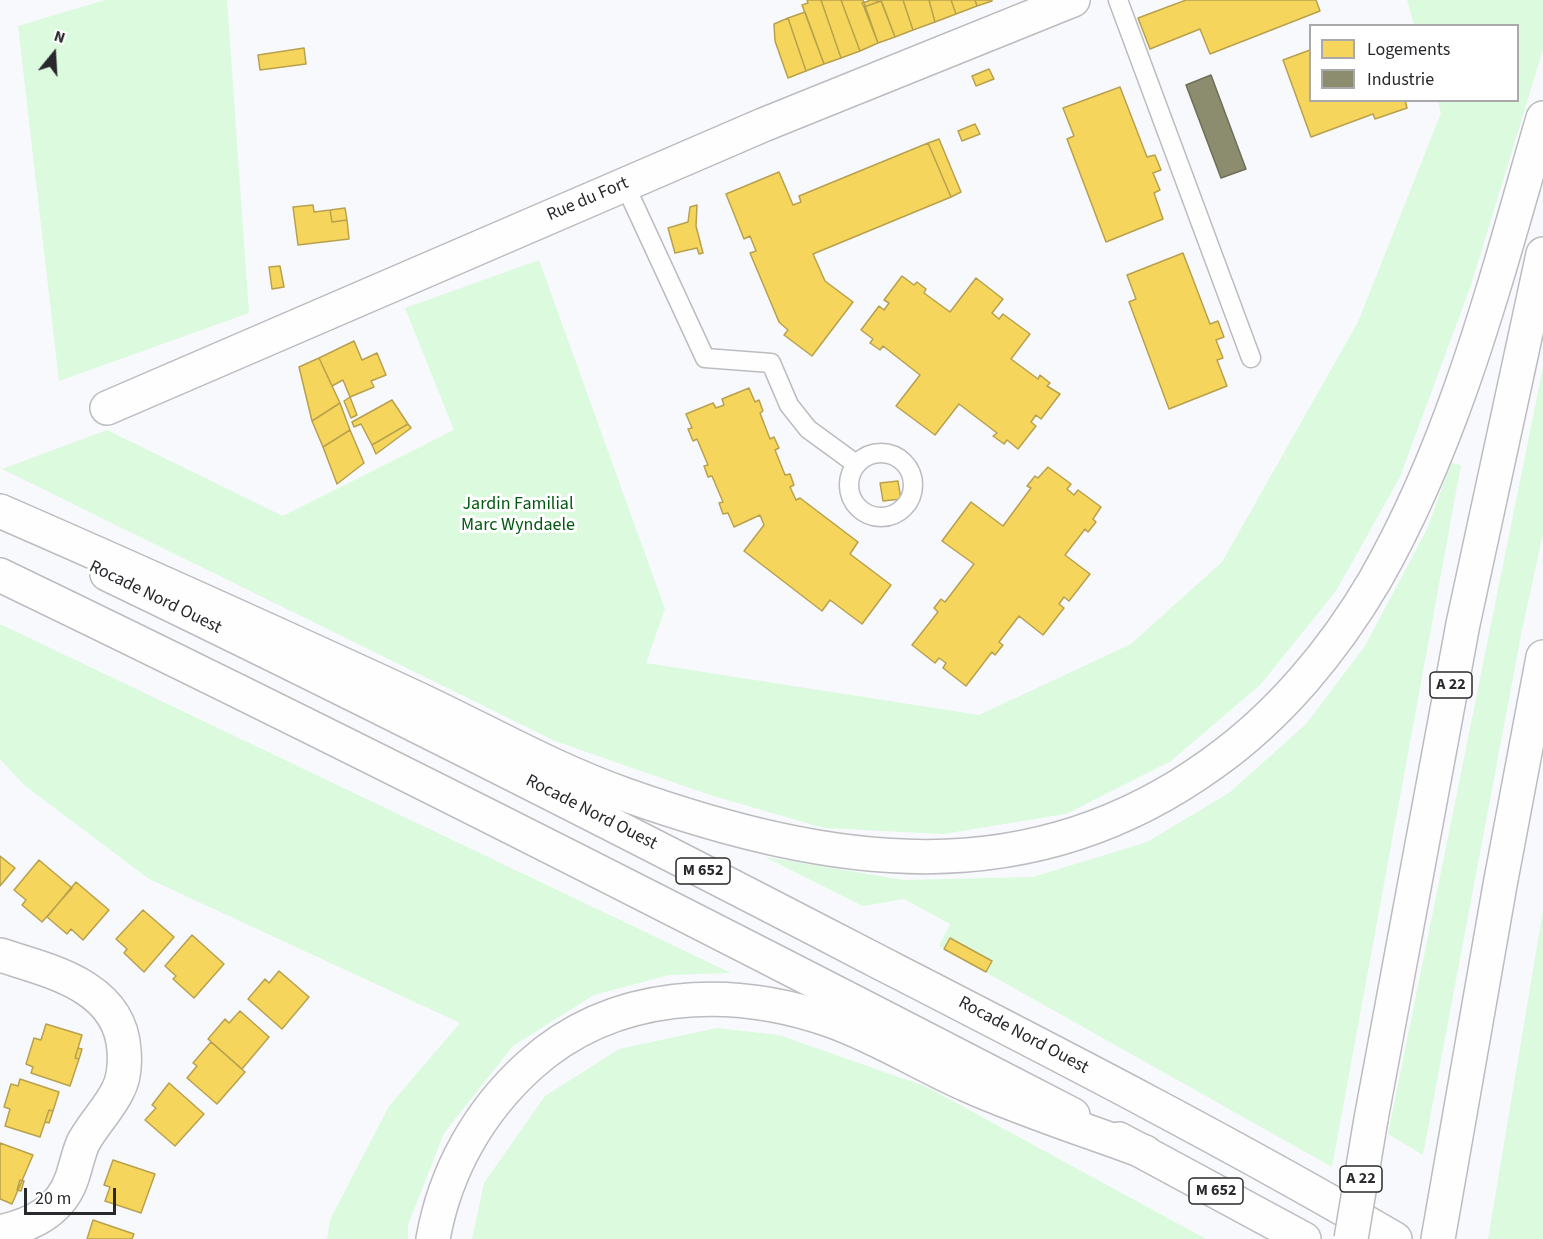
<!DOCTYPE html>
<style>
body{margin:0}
#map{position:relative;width:1543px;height:1239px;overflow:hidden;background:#f8f9fd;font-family:"Source Sans 3",sans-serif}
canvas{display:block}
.legend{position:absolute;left:1309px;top:24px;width:210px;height:78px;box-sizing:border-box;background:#fff;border:2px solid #a9a9ab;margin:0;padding:8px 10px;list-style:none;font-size:18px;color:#29292d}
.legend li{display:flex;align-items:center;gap:12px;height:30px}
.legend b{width:30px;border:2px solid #a9a9ab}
.north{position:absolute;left:24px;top:24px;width:60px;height:60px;-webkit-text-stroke:4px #fff;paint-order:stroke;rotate:18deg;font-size:16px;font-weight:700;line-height:24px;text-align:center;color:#29292d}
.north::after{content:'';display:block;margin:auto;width:21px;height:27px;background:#29292d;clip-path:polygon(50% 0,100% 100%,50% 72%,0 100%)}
.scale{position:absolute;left:24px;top:1188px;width:92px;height:27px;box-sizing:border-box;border:3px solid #29292d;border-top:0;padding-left:8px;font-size:18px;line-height:21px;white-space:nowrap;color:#29292d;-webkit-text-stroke:4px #fff;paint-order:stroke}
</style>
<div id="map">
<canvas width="1543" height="1239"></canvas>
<ul class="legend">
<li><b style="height:16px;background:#f6d55c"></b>Logements</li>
<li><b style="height:16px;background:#8c8c6e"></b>Industrie</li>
</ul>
<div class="north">N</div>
<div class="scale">20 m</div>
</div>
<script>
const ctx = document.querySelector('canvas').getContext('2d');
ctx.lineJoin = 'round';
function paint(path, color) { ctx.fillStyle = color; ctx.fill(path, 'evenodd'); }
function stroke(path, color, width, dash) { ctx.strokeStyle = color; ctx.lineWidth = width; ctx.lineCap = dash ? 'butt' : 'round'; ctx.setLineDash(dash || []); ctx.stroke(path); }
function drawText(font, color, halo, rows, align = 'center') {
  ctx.font = font + ' "Source Sans 3",sans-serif'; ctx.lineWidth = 6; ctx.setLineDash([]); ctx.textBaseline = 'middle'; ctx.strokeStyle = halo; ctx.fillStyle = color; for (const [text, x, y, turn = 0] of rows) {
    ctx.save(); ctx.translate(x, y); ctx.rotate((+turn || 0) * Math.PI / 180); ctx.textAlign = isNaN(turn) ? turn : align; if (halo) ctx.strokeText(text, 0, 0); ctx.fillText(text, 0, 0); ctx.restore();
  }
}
paint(new Path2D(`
 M105,0H227L249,313L59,381L18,26Z
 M1407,0H1543V50L1471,285L1400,477L1336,591L1260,685L1171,761L1066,814L943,834L824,828L710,795L555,741L2,469L107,430L283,516L454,430L405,308L539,260L665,609L646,663L979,715L1131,644L1222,562L1358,322L1441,113L1438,101L1518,100V26L1414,25Z
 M1543,367V534L1522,630L1423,1155L1388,1134Z
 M1451,463L1461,465L1332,1167L939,946L950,924L904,899L863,906L765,857L904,880L1033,877L1147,842L1229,793L1306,724L1365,646L1427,529Z
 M0,624L731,973L669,975L594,995L513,1046L444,1133L408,1225V1239H327L330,1220L389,1106L460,1023L149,879L24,785L0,759Z
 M1543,910V1239H1488Z
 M717,1028L779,1035L927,1087L1206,1239H472L484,1183L545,1096L619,1049Z`), '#dcfade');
const homes = new Path2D(`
 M807,0H821L841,58L824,64L802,5L808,3Z
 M821,0H841L860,51L841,58Z
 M841,0H863L878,43L860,51Z
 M903,0H929L935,22L913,30Z
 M903,0L913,30L895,37L881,0Z
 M929,0H951L956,14L935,22Z
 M951,0H975L977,6L956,14Z
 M975,0H992V1L977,6Z
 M1186,0H1316L1320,11L1210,54L1200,29L1150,49L1138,18Z
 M869,1L868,0L881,1L864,7L862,3Z
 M881,1L895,37L878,43L864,7Z
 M805,12L824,64L806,71L788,18Z
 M788,18L806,71L788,78L775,41L774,24Z
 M304,48L306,64L260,70L258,55Z
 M1310,50V100H1405L1407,108L1375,119L1373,114L1311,137L1283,60Z
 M989,69L994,79L976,86L972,76Z
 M1120,87L1147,157L1155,155L1161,170L1153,173L1160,190L1154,193L1163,219L1106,242L1067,139L1074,136L1063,108Z
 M975,124L980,134L962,141L958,131Z
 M939,139L961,192L951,197L928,143Z
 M928,143L951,197L813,254L825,281L853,302L812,356L784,335L788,330L779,322L750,253L756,251L750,236L744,239L726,194L779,172L793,205L801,202L799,196Z
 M313,205L314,212L330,210L332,222L347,220L349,239L298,245L293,207Z
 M697,205L696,226L703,253L699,254L697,248L675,253L668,228L688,222L690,207Z
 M345,208L347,220L332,222L330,210Z
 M1183,253L1210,324L1218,321L1224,337L1216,340L1223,358L1217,360L1227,386L1169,409L1129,302L1136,299L1127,275Z
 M280,266L284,287L272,289L269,267Z
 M902,276L914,285L917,282L926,289L924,293L950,312L976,278L1003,299L992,313L999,319L1003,314L1030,334L1011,359L1038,379L1040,375L1050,383L1047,386L1060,394L1041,419L1036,415L1031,422L1036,426L1018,449L1007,440L1004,444L993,436L997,433L959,404L935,435L896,406L920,375L883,346L880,350L870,343L873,339L861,330L879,306L884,310L889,303L884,300Z
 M354,341L362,360L377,353L386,375L371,381L374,387L350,397L343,380L332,386L319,358Z
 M319,358L340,403L312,421L299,367Z
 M749,388L755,402L759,400L763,411L760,413L770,439L774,437L779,448L775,450L785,475L790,474L794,485L790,487L796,500L800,498L858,542L850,554L891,585L862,624L830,600L822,611L744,551L764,525L760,515L734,527L728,513L723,514L719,503L723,502L712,476L708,477L704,466L708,465L697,439L693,441L688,429L692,428L686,414L713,403L716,408L724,405L722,399Z
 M350,397L357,415L351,418L344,401Z
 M392,400L408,424L372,445L361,424L354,427L352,422Z
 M340,403L350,430L323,447L312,421Z
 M408,424L411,428L376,454L372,445Z
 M350,430L364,463L337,484L323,447Z
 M1048,467L1071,484L1067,489L1074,495L1078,490L1101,507L1093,519L1096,522L1088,532L1085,529L1065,555L1090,574L1069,601L1064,597L1059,604L1064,608L1043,635L1019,616L999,642L1003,645L995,655L992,652L966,686L943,668L946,663L939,658L935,663L912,645L938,612L934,608L941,599L945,602L974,564L942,541L971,502L1003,526L1031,488L1027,486L1035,476L1038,478Z
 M898,481L901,499L883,501L880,483Z
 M0,856L15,868L0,886Z
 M39,860L72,888L42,922L22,905L26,900L14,890Z
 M76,882L109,910L83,940L71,929L67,934L47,917Z
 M143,910L174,937L144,972L124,953L127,949L116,939Z
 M192,935L224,964L194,998L173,979L176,976L165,966Z
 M950,938L992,961L986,972L944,949Z
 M279,971L309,997L282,1029L248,999L265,979L269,983Z
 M240,1011L269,1037L242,1069L208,1039L225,1019L229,1023Z
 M46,1024L82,1035L75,1058L79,1059L70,1086L31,1073L33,1067L26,1064L34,1038L41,1040Z
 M211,1042L245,1072L217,1104L187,1078L197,1066L193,1063Z
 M78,1048L82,1049L79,1059L75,1058Z
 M20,1079L59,1092L53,1111L49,1110L40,1137L5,1126L10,1109L4,1107L11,1084L18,1086Z
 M169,1083L204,1114L175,1146L145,1120L156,1108L152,1105Z
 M49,1110L53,1111L49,1123L45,1122Z
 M0,1143L33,1155L12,1204L0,1199Z
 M113,1160L155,1174L141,1213L105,1201L110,1187L104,1185Z
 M20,1180L24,1181L21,1191L17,1190Z
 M93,1220L134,1234L132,1239H87Z`);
paint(homes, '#f6d55c');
stroke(homes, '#b8a14e', 1.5);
const industry = new Path2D(`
 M1211,75L1246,169L1221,178L1186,85Z`);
paint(industry, '#8c8c6e');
stroke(industry, '#6e6e5a', 1.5);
const service = new Path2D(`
 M1118,0L1251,358
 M625,185L705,358L771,363L789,405L808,429L856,464
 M849 485a32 32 0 1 1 64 0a32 32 0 1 1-64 0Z`);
const minor = new Path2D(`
 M107,408L763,125L1073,0
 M0,955C50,971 120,986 124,1050C125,1062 124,1079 118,1090C109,1109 93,1124 83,1143C78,1155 76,1166 72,1178C61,1211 32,1225 0,1232`);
const trunk = new Path2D(`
 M107,574C365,698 621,828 875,960C1050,1050 1226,1140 1395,1239
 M0,575C361,749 717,930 1073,1115
 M1119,1139L1304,1239`);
const motorway = new Path2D(`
 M0,511C138,571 275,633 412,696C483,729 552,769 626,795C830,867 1027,898 1213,763C1279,716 1334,650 1375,580C1457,437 1497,275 1543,118
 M1371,1119L1463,624L1543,254
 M433,1239C445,1171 479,1111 530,1065C613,990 731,985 832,1021C879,1038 922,1065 967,1085C1025,1111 1086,1130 1145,1152
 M1438,1239L1500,885L1543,657`);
stroke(service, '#bcbcc0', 21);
stroke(minor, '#bcbcc0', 36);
stroke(trunk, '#bcbcc0', 36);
stroke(motorway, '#bcbcc0', 36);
stroke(service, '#fefeff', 18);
stroke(minor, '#fefeff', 33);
stroke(trunk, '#fefeff', 33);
stroke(motorway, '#fefeff', 33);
const motorwayBridge = new Path2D(`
 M1351,1239L1371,1119`);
stroke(motorwayBridge, '#bcbcc0', 36, []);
stroke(motorwayBridge, '#fefeff', 33);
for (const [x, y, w] of [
 [1451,685,42],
 [703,871,54],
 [1361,1179,42],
 [1216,1191,54]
]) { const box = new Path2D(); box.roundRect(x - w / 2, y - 13, w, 26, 4.5); ctx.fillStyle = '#fff'; ctx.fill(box); stroke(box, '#29292d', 1.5); }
drawText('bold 16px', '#29292d', null, [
 ["A 22",1451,685],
 ["M 652",703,871],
 ["A 22",1361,1179],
 ["M 652",1216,1191]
]);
drawText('18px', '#29292d', '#fff', [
 ["Rue du Fort",588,200,-23],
 ["Rocade Nord Ouest",155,598,26],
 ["Rocade Nord Ouest",591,813,27],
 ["Rocade Nord Ouest",1023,1036,28]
]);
drawText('18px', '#035810', '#fff', [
 ["Jardin Familial",518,505],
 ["Marc Wyndaele",518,526]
]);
</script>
